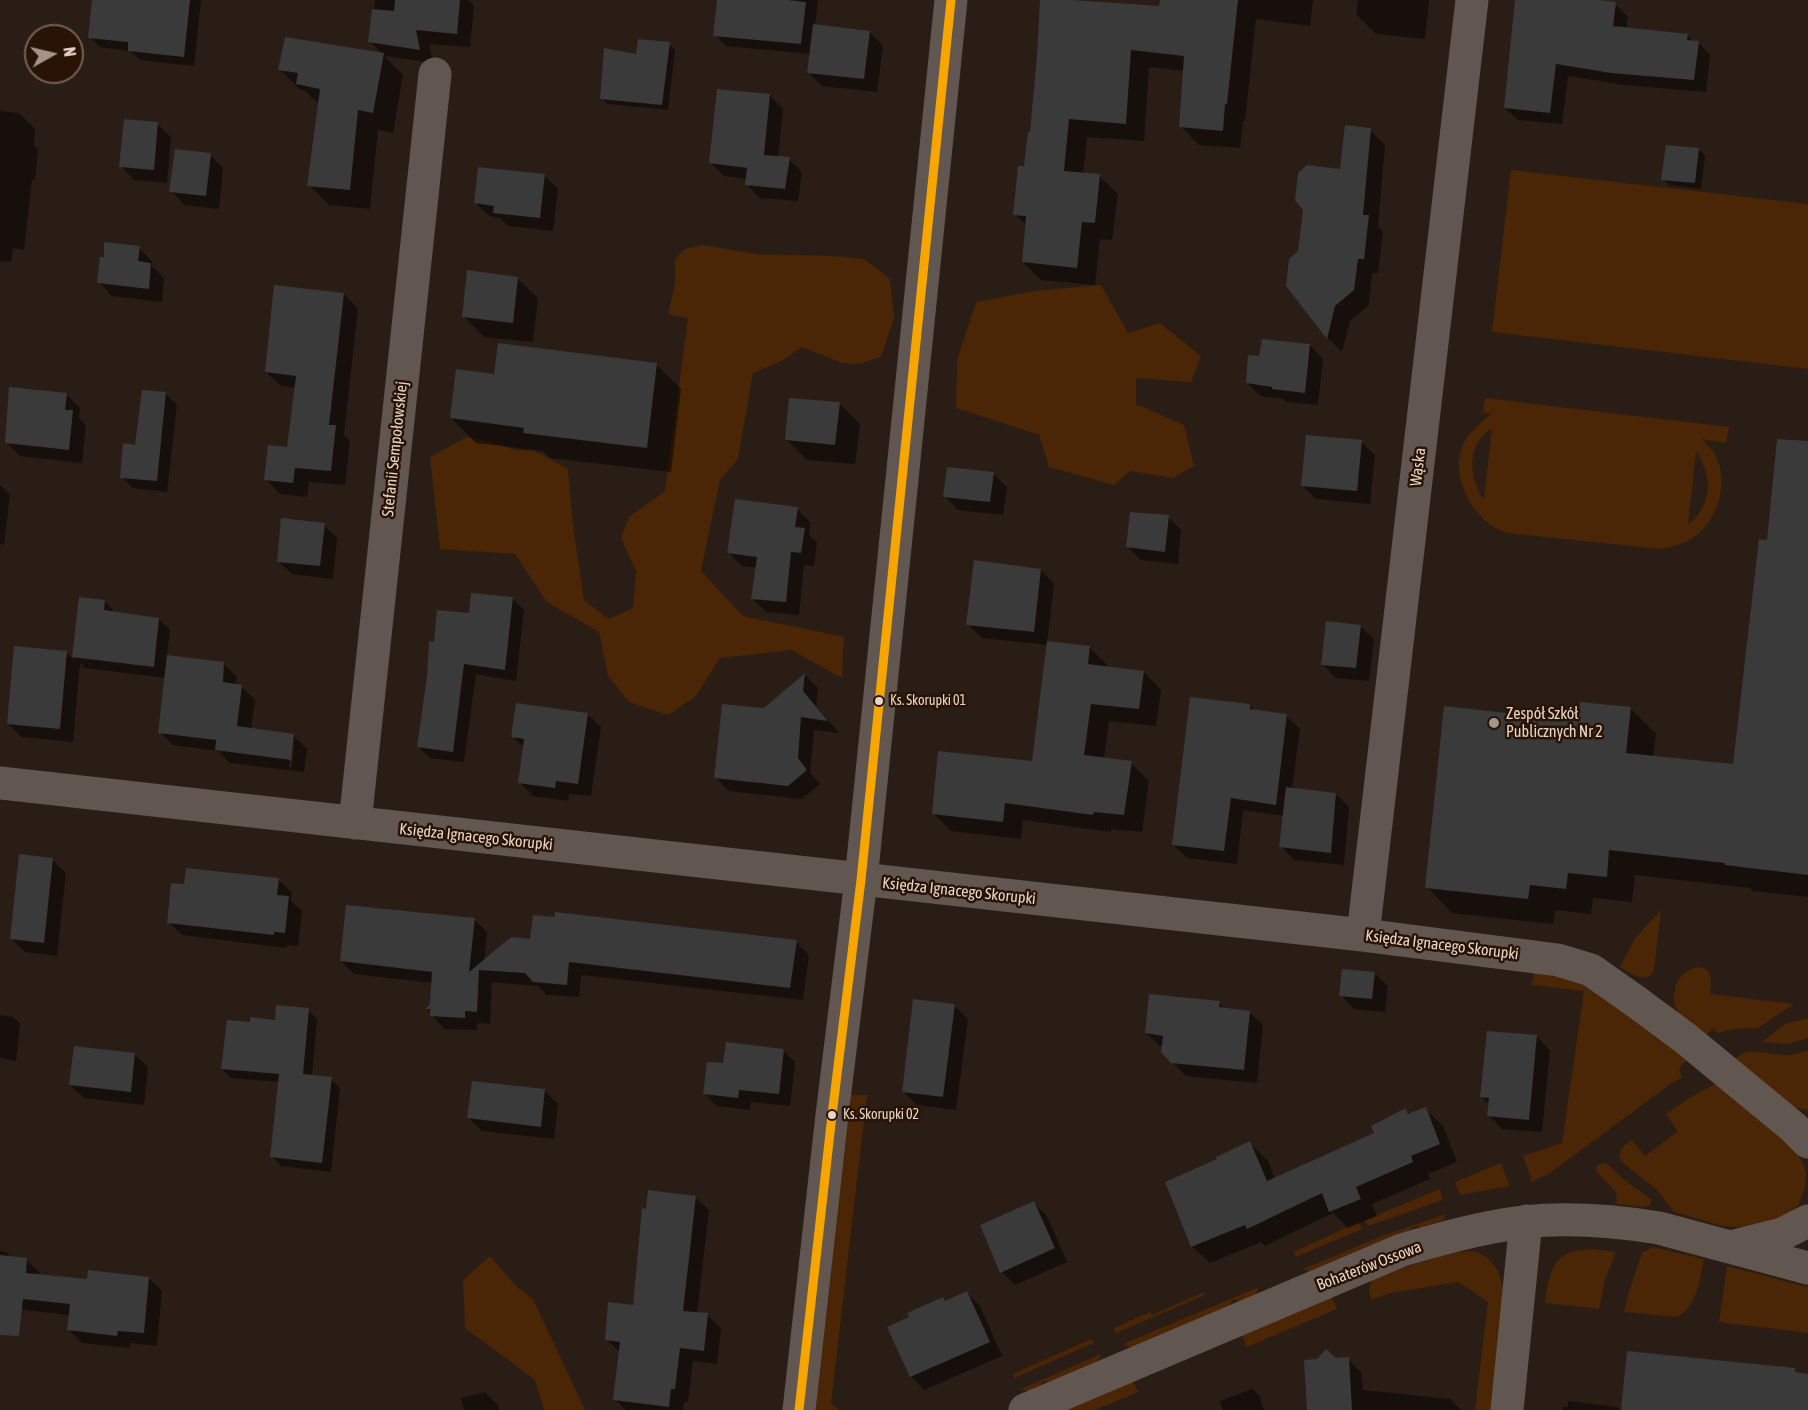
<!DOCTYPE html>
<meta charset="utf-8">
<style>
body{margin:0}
#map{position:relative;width:1808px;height:1410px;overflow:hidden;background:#2a1d15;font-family:"Asap Condensed",sans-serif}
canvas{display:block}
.north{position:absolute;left:24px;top:24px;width:60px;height:60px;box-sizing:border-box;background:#291304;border:2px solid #746154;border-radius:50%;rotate:82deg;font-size:16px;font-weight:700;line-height:24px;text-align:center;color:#e5d5cb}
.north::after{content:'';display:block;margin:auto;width:21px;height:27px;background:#a4958b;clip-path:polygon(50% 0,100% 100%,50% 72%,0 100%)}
</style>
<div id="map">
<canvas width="1808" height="1410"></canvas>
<div class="north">N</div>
</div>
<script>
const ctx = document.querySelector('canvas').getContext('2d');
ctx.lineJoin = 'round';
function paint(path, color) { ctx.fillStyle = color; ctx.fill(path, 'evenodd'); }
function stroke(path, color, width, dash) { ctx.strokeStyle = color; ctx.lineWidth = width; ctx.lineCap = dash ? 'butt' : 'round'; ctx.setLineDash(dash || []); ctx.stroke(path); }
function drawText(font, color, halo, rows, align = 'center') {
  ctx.font = font + ' "Asap Condensed",sans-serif'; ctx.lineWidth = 5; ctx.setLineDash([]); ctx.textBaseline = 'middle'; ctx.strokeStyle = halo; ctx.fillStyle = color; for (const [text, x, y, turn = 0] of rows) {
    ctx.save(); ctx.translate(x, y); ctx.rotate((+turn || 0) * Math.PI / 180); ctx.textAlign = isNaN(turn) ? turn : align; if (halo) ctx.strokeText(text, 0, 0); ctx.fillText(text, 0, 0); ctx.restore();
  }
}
paint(new Path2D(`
 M1511,170L1808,204V369L1492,332Z
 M703,245L756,254L831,256L864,259L890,279L894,318L881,357L859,364L842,363L802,347L780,362L753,373L738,459L720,480L701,571L743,616L844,637L842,678L791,650L720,658L696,696L668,715L629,702L608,676L599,632L547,602L515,554L440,549L430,457L467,437L488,441L516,450L535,451L568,469L573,525L584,600L609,619L633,608L636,571L621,538L629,517L665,491L688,318L668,314L675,283V259L685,249Z
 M1101,285L1128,333L1160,323L1201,356L1191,382L1136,378V404L1184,425L1194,466L1173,478L1130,471L1114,485L1049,467L1039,435L956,408L957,360L976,302L1034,291Z
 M1485,398L1729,427L1726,443L1702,439C1706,444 1710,448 1714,453C1731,481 1718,522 1691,539C1681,545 1671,547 1660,549L1507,533C1500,530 1492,527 1487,522C1465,504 1449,466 1466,439C1473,429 1482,421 1492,413H1483ZM1492,428L1484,498L1483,499C1469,476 1466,445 1492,428ZM1696,452C1699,455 1701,459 1703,464C1713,488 1707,509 1688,525Z
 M1661,910L1654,971L1648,977C1638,979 1629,973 1620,967L1635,938Z
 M1698,967C1714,969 1711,981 1710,994L1794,1004L1758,1028L1734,1029L1718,1033L1713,1028L1706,1036C1698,1030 1686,1023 1680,1015C1668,997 1675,971 1698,967Z
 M1535,971L1584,983L1687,1060L1679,1068L1682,1078L1672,1083L1550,1173L1532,1182L1523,1156L1562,1143L1584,991L1531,985Z
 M1808,1018V1038L1789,1044L1762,1042L1785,1024Z
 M1808,1050V1110L1796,1108L1789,1104L1735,1059C1749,1044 1771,1056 1789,1055C1796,1054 1802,1052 1808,1050Z
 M1715,1084L1795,1149L1803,1164L1806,1173L1805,1187L1799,1204L1790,1215L1751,1228L1722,1226L1674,1212L1657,1190L1624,1164L1619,1156L1621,1148L1632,1140L1645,1156L1678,1131L1666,1114L1689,1098Z
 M851,1095H867L831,1403L839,1410H813Z
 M1501,1163L1510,1186L1460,1195L1455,1182Z
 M1606,1163L1627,1182L1651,1199V1205L1644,1207L1617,1204L1616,1192L1596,1171L1597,1165Z
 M1440,1189L1443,1200L1368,1226L1365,1220Z
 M1446,1214L1443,1220L1420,1228L1416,1226L1411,1228L1410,1231L1310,1272L1303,1269L1382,1236Z
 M1359,1222L1362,1229L1296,1257L1293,1252Z
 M1653,1247L1704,1259C1700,1279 1697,1307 1677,1317L1624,1312L1628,1295L1642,1253Z
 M1591,1249L1616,1252L1605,1280L1599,1309L1545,1303C1549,1270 1553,1250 1591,1249Z
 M1472,1251C1495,1257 1501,1273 1504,1295L1493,1410H1475L1488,1302L1459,1282L1390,1293L1371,1300L1369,1290L1372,1279C1401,1270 1442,1251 1472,1251Z
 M490,1256L516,1286L533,1299L585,1410H544L535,1380L465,1328L463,1280Z
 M1727,1266L1808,1287V1333L1719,1322Z
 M1259,1287L1256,1295L1239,1302L1235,1299L1231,1301L1230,1306L1131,1348L1123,1344Z
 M1204,1292L1205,1295L1116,1333L1114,1328L1150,1312L1152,1315Z
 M1331,1295L1337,1309L1247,1347L1241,1333Z
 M1091,1339L1094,1343L1014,1378L1013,1374Z
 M1101,1354L1098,1362L1049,1383L1045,1381L1042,1382L1040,1387L1029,1392L1021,1389Z
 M1132,1379L1138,1392L1095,1410H1063Z`), '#4a2506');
paint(new Path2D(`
 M94,0H201L194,66L140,60L130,51L100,47L90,37Z
 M375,0H468L474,6L470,47L429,44L433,63L384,56L403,75L393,133L378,130L370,209L329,205L309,185L319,104L304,90H300L280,69L383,55L370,41Z
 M718,0H818L815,26L870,32L883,46L877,92L822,86L808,72L810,54L726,46L715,35Z
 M1041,0L1161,8L1162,0H1313L1310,26L1256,19L1245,121H1243L1240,148L1199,145L1181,126L1185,71L1149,67L1144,141L1087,137L1083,174L1099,176L1118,194L1112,240L1100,239L1095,285L1041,280L1023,262L1027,226L1015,214L1032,134Z
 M1358,0H1429L1425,39L1376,34L1356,14Z
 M1516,0H1576L1615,4L1628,17L1626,29L1687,35L1694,42H1698L1710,55L1706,92L1625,85L1568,76L1562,124L1518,120L1505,108Z
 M669,44L675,50L668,110L608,104L601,98L638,56Z
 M770,95L783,109L778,158L789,159L802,172L798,201L760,198L746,184L747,179L724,176L710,162Z
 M0,111L19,113L35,129L34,145L38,150L35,180H32L24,250L13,248L11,262L0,261Z
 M157,124L171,137L167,183L134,180L121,166Z
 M1370,130L1385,145L1378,226L1383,232L1378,273H1372L1369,305L1350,321L1342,352L1328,338L1288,285L1300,252L1342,171Z
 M1698,149L1705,155L1701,189L1669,185L1663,179Z
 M210,155L223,168L219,209L184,205L171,191Z
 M545,176L558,189L553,231L508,226L500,218L489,216L476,203Z
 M139,248L152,261V266L164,278L162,302L112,296L99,282Z
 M517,278L538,298L533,342L484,337L464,317Z
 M344,294L358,309L344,435L350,441L345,485L309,482L307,497L280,494L266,479L289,449L296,388L281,386L266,372Z
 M1310,345L1323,359L1318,405L1287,402L1283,399L1261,396L1247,383L1261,357Z
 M656,364L681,389L671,472L550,458L543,451L476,443L451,418L496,375Z
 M66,394L80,408L79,418L86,425L82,463L20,456L7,443Z
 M166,394L177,405L167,492L133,488L122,477L136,446Z
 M840,404L860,424L855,464L807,460L787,440Z
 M1361,442L1375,455L1370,504L1316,499L1302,485Z
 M1808,443V897L1753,891L1750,888L1635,875L1632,902L1593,898L1591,914L1555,910L1553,924L1452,913L1427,887L1579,723L1630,708L1656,734L1653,757L1734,766L1768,541Z
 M993,474L1007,487L1003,515L958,510L945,496Z
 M0,485L10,495L4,545L0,544Z
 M797,509L810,522L809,535L817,543L814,566L804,565L799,615L766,612L753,599L757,568L742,566L729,553Z
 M1168,517L1181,530L1178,564L1141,560L1128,547Z
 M324,525L337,538L333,579L292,574L278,561Z
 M1041,570L1054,584L1047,643L1089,647L1107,665V667L1144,672L1161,690L1156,726L1109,721L1104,759L1131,763L1149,781L1142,832L1111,829V832L1023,820L1021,839L951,831L933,813L1033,763L1048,645L982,638L968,624Z
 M80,598L104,601L115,612L159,619L170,630L167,656L224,664L237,677L236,685L241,686L255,700L251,730L293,735L307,749L304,772L230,763L218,751L173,745L160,732L166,678L85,668L80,663L73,742L22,737L8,724L66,652L74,660ZM291,744H294L292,767H289Z
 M513,599L524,610L516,681L476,674L464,762L430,758L418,746L436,643L471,615Z
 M1360,626L1374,639L1369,681L1336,678L1322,664Z
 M805,675L818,688L816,706L839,733L814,730L810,773L820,784L802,799L729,791L715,777L765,710Z
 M1249,705L1255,711L1286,716L1300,729L1292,789L1336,794L1349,807L1344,865L1294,860L1281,846L1284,816L1243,810L1237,864L1187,858L1174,845Z
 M587,714L601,727L591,796L569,794L568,801L533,796L520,783L524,748L513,737Z
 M52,859L66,873L57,956L25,952L12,939Z
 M279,880L292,893L291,901L302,911L298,946L287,945L286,948L182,935L169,922L185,886Z
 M474,919L487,932L484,962L796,942L809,955L803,1000L581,975L579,997L547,995L538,986L492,982L490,1024L477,1023V1030L444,1029L427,1009L432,1005L433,983L354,974L341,961Z
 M1375,973L1388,987L1385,1012L1354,1009L1341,995Z
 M1219,1003L1226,1010L1249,1012L1263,1025L1257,1083L1186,1076L1172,1062L1163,1047L1160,1046L1146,1033Z
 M954,1005L968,1019L956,1110L917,1105L903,1091Z
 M308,1010L317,1019L312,1077L331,1079L340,1088L331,1172L281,1166L272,1156L280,1082L231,1078L222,1069L251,1024L276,1021Z
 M0,1015L13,1017L20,1023L16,1061L0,1058Z
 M1537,1037L1550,1050L1542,1132L1502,1129L1489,1115L1490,1105L1482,1097Z
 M783,1050L795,1062L790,1106L751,1102L750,1110L717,1106L705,1094L724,1065Z
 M135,1054L148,1067L144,1105L84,1098L70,1085Z
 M545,1091L558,1104L554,1139L482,1131L468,1117Z
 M1425,1109L1443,1126L1457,1162L1428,1174L1430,1179L1372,1204L1377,1216L1348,1228L1333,1213L1265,1246L1261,1242L1210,1263L1192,1246L1219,1160L1250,1143L1268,1161L1275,1179L1376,1133L1406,1110L1411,1115Z
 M695,1197L709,1210L697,1314L707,1315L721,1328L717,1364L693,1361L688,1402H684L683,1410H626L615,1399L621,1353L606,1339L634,1307Z
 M1033,1202L1047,1216L1067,1262L1015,1285L1002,1272Z
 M0,1251L6,1252L12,1258L26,1260L40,1273V1276L88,1281L149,1278L162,1291L157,1346L131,1343L130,1348L82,1343L69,1330L70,1315L0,1307Z
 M967,1293L980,1306L1002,1356L924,1390L911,1376L946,1302Z
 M1335,1359H1348L1361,1372L1363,1390L1450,1399L1461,1410H1309Z
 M1252,1389L1259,1395L1264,1410H1223L1220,1401Z
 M485,1392L498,1405L499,1410H464L461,1398Z
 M1568,1401L1617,1407L1620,1410H1563V1407H1568Z`), '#0007');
paint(new Path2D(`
 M92,0H190L184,57L128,51V42L88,38Z
 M395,0H460L457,34L416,30L420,50L368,42L372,9L394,11Z
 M717,0H788L806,2L801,44L713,36Z
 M1040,0H1072L1159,6L1160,0H1238L1227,104H1225L1223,131L1179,127L1184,56L1131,50L1126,124L1069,119L1064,171L1100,174L1095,223L1082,222L1077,268L1022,262L1026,216L1013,215L1018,166H1024L1028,132H1030L1037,55Z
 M1515,0H1598L1616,2L1613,26L1688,34L1687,40L1699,41L1694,80L1611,73L1556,64L1550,113L1504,108Z
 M813,24L870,31L864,79L807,73Z
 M285,37L384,53L373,113L358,110L350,190L307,186L320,89L296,84L298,73L278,70Z
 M638,39L670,42L662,105L600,99L604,48L636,54Z
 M717,89L770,94L764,155L790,157L785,189L745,185L747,168L709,163Z
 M124,119L158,122L154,170L119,167Z
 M1345,125L1371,128L1363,215H1369L1364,259H1358L1354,290L1335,306L1327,339L1286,286L1289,259L1298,251L1303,210L1295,200L1298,173L1307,165L1340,169Z
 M1666,145L1699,148L1695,183L1661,180Z
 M175,149L211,153L206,196L169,192Z
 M478,167L545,174L540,218L493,213L494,206L474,203Z
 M104,242L140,246L138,261L151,263L149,289L97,283L100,257H104Z
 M467,270L518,277L513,323L462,317Z
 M274,285L344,293L329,425H336L331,471L295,468L293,483L264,480L268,445L287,447L296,376L265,372Z
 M1262,339L1310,344L1305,393L1272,389V387L1246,383L1248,355L1259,356Z
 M498,343L657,363L647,448L523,433L524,428L450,418L456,369L494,374Z
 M9,387L67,393L65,410H73L69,450L5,443Z
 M142,390L166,392L157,481L120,478L123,443L135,445Z
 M789,398L840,402L835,445L785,440Z
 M1306,435L1362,440L1357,491L1301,486Z
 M1777,439L1808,441V875L1725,865V863L1609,850L1607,877L1568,873L1566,889L1530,885L1528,899L1425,888L1444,706L1578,721L1580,702L1631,707L1626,753L1733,764L1759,539L1767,540Z
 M947,467L994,472L990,502L943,497Z
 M735,499L798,507L795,527L805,528L801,553L791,552L786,602L751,599L757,557L727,553Z
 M1130,512L1169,515L1165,552L1126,547Z
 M281,518L325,523L320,566L277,562Z
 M974,560L1041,569L1034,632L966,625Z
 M471,593L513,597L505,670L464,664L453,752L417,747L427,677L429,641L434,642L437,610L469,613Z
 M79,597L105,600L104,610L159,618L154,667L72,657Z
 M1326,621L1361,625L1356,668L1321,665Z
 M1047,641L1090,646L1088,664L1144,671L1139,709L1091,704L1084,755L1132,761L1124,815L1094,812L1093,815L1005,803L1003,822L932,814L938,751L1032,761Z
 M14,646L67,651L60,729L7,724Z
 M167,655L224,662L223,682L242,685L237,726L294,734L291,760L215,750L216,740L158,733Z
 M805,673L803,691L828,721L801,717L798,758L807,770L788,786L714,778L722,704L764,708Z
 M1190,697L1250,704V709L1287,714L1276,805L1231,798L1224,851L1172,845Z
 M516,703L588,713L578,784L556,781L555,788L518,783L524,739L511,737Z
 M1286,787L1336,793L1331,853L1279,847Z
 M19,854L53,858L44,943L10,939Z
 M186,868L279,878L277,895L289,896L285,933L274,932V935L167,923L171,883L184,884Z
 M346,905L475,918L469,972L511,937L530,939L533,915L555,917V912L797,940L790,988L569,962L567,985L533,982L525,973L479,970L477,1012L465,1011V1018L430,1016V1009H425L430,1004L432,972L340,961Z
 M1342,969L1375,972L1372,999L1339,996Z
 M1149,994L1220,1001L1219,1007L1250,1011L1244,1070L1171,1063L1161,1052L1163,1036L1145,1033Z
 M913,999L955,1004L943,1097L902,1092Z
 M276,1005L309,1008L303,1074L332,1077L322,1163L270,1157L279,1074L221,1069L227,1020L250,1022V1017L275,1020Z
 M1487,1031L1537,1035L1529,1120L1487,1116L1489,1098L1480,1097Z
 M726,1042L784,1049L779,1094L739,1090L738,1098L703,1094L707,1062L723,1063Z
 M74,1046L135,1053L131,1092L69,1085Z
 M472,1081L545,1089L541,1127L467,1118Z
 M1426,1107L1440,1144L1411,1156L1413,1162L1356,1187L1361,1199L1329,1212L1322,1193L1247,1229L1245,1225L1191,1247L1165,1182L1217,1159L1216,1157L1250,1141L1267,1181L1374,1133L1371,1126L1406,1108L1408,1114Z
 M648,1190L696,1196L683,1311L708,1313L704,1351L680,1348L675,1389H671L669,1407L613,1400L620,1342L605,1340L608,1302L633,1305L642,1208L646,1209Z
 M1034,1201L1055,1248L1000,1273L980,1225Z
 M0,1255L27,1258L26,1273L87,1279L88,1270L149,1277L144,1333L118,1331L117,1336L67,1330L70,1304L23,1299L19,1336L0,1335Z
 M967,1291L990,1342L910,1377L887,1327L909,1317L907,1313L943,1297L945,1301Z
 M1326,1349L1336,1358L1349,1357L1352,1410H1307L1304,1360L1317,1359Z
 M1627,1351L1795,1368V1372L1808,1374V1410H1621Z`), '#393a39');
stroke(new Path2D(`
 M0,783L1363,935L1558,960L1591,970L1635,1001L1685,1038L1793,1127L1808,1142
 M355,823L435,74
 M1363,935L1472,0
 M1731,1247L1782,1234L1808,1221
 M799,1410L832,1115L861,880L951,0
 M1025,1410L1402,1250C1443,1238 1483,1227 1524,1222C1569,1217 1615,1221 1659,1228L1808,1268
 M1507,1410L1526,1221`), '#615650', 33);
stroke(new Path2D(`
 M799,1410L832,1115L861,880L951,0`), '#f7a600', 9);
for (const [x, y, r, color] of [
 [879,701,5,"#e5d5cb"],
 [1494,723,6,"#a4958b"],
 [832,1115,5,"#e5d5cb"]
]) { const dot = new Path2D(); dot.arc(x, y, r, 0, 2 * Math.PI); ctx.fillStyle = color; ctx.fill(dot); stroke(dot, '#291304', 2); }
drawText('14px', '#e5d5cb', '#291304', [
 ["Ks. Skorupki 01",890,701],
 ["Ks. Skorupki 02",843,1115]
], 'left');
drawText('16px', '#e5d5cb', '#291304', [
 ["Stefanii Sempołowskiej",395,449,-84],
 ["Wąska",1418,467,-83],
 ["Księdza Ignacego Skorupki",476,837,6],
 ["Księdza Ignacego Skorupki",959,891,6],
 ["Księdza Ignacego Skorupki",1442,945,7],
 ["Bohaterów Ossowa",1369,1266,-21]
]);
drawText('16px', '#e5d5cb', '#291304', [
 ["Zespół Szkół",1506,714],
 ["Publicznych Nr 2",1506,732]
], 'left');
</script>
